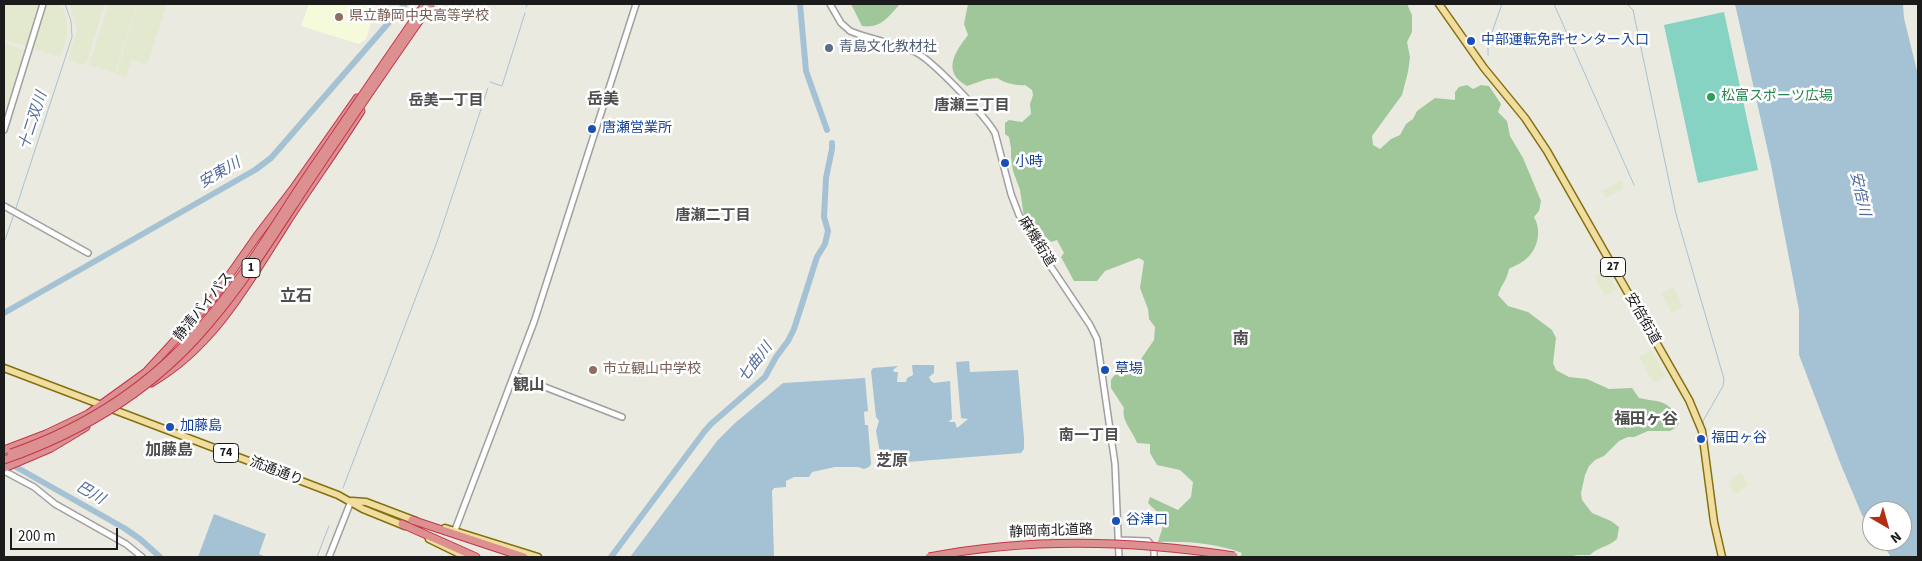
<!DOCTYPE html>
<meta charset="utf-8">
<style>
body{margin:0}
#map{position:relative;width:1922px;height:561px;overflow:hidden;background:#ebeae1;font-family:"Source Sans 3",sans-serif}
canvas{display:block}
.frame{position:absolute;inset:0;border:5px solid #1b1b1b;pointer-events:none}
.north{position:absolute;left:1862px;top:501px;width:50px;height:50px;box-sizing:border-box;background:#fff;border:1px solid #a4a4a4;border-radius:50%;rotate:142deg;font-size:14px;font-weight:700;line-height:20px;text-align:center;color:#1b1b1b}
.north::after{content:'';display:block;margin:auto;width:18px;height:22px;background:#b22f14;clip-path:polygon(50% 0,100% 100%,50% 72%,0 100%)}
.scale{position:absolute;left:10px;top:528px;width:108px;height:22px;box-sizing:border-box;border:2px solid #1b1b1b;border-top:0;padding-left:6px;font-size:15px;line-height:18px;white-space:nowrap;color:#1b1b1b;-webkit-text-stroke:4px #fff;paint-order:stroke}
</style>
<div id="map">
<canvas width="1922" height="561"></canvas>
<div class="frame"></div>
<div class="north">N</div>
<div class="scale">200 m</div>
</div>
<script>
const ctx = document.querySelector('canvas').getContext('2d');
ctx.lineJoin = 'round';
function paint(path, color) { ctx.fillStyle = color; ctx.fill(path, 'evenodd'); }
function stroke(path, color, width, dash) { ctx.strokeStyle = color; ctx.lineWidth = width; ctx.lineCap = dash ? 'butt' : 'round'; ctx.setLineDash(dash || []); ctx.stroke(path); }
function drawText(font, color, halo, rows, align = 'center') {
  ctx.font = font + ' "Source Sans 3","Noto Sans JP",sans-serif'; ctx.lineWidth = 5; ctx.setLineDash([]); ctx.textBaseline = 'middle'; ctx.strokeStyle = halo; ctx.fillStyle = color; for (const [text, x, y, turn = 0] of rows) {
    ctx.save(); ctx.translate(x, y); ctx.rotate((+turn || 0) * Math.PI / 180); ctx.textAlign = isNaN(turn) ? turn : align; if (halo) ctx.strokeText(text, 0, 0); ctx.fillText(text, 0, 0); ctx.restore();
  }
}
paint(new Path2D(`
 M309,4H377L366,39L359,44L301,26Z`), '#f5fbda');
paint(new Path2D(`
 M4,4H42L28,47L4,40Z
 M45,4H60L65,13L67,23V36L60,57L32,48Z
 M70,4H105L86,64L83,65L68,60L77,29Z
 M109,4H137L115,73L89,65Z
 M138,4H167L147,65L132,60L126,77L116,74Z
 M4,43L25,50L4,117Z
 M1622,180L1623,189L1606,198L1602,191Z
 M1606,270L1617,290L1605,296L1594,277Z
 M1673,287L1683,306L1672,313L1661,294Z
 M1651,350L1666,376L1654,383L1639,357Z
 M1740,472L1749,484L1735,495L1729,486L1731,484L1729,481Z`), '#e2e9ce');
paint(new Path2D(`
 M851,4H900C889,16 881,29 862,26Z
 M968,4H1407L1412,15V32L1407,42L1410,57L1408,72L1402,95L1372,136L1373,145L1380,149L1391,139L1400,135L1406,124L1413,119L1417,111L1435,98L1455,100V92L1459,87L1467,85L1473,89L1481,85L1489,86L1501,104L1498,112L1507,121L1510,136L1523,158L1541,201L1539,211L1534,217C1542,231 1538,249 1526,259C1522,263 1514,266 1509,269C1507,280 1501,285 1498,295L1508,306L1528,312L1552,330L1556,338L1553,363L1556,370L1569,377L1587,379L1609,389L1632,388L1639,398C1661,403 1668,398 1679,422L1677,427L1670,431H1648L1634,437H1628L1619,441L1604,456L1595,460L1589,466L1585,475L1581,493L1582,500L1592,513L1611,521L1619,527L1617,539C1608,547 1598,547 1590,555H1578L1567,557H1240L1242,553C1216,543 1186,541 1158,542C1166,518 1166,521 1148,503L1150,497L1178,510L1191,497L1193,482L1180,470L1157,465L1150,453V444L1137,443C1133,431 1121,421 1124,408L1111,388V380L1116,373L1131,369L1139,362L1154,340L1155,327L1149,319L1148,309L1140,288L1144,261L1139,258L1105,271L1097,281H1074L1061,257L1064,253L1057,240L1051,242L1024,217L1020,190L1013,171L1011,158V148L1009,137L1005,134V123L1009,120L1022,122L1031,114L1030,104L1033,95L1032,90L1025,85C1016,86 1005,83 997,78L987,79L967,86C942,72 954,53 968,35L964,24Z`), '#9fc79a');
paint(new Path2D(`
 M1724,12L1758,170L1698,183L1664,25Z`), '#86d3c3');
paint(new Path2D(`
 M1735,4H1903L1904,18L1918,75V557H1891L1880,541H1902V511H1872V529L1862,515L1841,465L1799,355V310L1771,165Z
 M969,361L970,372L1018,370L1024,438V449L1021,453L882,464L876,431L879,421L876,417L871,371L873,368L898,366L893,370L894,372H898L897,382H906L907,378L913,375L912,365H934V373L929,377L931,381L934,383L950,381L952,419L948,422H955L957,428L968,419L961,418L956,362Z
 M865,378L868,411L864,412L865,425H868L871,464L869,467L864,469L858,467H835L812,472L809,477H794L786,481V487L774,488L772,491L774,557H630L717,441L735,423L783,383Z
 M214,514L266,534L259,554L266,557H198Z`), '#a5c2d5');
stroke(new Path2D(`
 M1554,4L1634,185
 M1627,4L1633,10L1676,214L1724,379L1723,386L1703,421V426
 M526,7L528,4
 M1488,55V43L1502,4
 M490,82L502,86L525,13
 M15,211L72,37L71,21L65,4
 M4,243L14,214
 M343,488L437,242L488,88
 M1724,551L1725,557
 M317,557L329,526`), '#a5c2d5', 1);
stroke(new Path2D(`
 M800,4L806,71L827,130
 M4,313L255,170L271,158L405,4
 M9,463L124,528L140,539L160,557
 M611,557L704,432L711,424L765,377L776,357L788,341L794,329L817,257L825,244L828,231L824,217L826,178L832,149V143`), '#a5c2d5', 6);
const minor = new Path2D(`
 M830,4L841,23L850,31C871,40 893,42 913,51C930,57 986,117 995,133L1011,194L1019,215L1041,252L1090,325L1097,339L1115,464L1119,557
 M4,130L43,4
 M4,206L88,253
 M514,375L622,417
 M4,471L34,487L55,504L126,544L142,557
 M455,530L534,322L636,4
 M1119,540L1148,541L1154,549V557
 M329,557L351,501`);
const major = new Path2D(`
 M1439,4L1484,68L1525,118L1547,151L1689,400L1702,431L1714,522L1722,557
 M4,368L338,495L363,509L405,526
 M352,501L366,502L416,521
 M445,528L538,557
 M429,539L466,557`);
const highway = new Path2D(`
 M146,372L212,300L257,236L293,189L357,98
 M151,383C214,347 249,282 287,222C311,185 337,149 361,111
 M4,450L46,434L88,414L149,370
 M4,468L51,448L86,427
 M412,520L524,557
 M402,524L476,557`);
stroke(minor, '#9f9f9f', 8);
stroke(major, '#83710f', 9);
stroke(highway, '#c3354c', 9);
stroke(minor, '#fff', 5);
stroke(major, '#f1dda0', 6);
stroke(highway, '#dc9090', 7);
const highwayBridge = new Path2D(`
 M11,453C86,427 152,384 203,324C241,281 272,229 303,182C344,122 384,63 425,4
 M4,460C84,432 154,390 209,324C246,281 276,232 307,185C348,124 389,64 431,4
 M929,557C1031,537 1132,540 1234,556`);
stroke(highwayBridge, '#c3354c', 9, []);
stroke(highwayBridge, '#dc9090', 7);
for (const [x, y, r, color] of [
 [339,17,5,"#8d6e63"],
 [1471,41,5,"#1a4fb4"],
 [829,48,5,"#5c6f8a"],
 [1711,97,5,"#2e9e5b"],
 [592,129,5,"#1a4fb4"],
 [1005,163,5,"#1a4fb4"],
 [593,370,5,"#8d6e63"],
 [1105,370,5,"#1a4fb4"],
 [170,427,5,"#1a4fb4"],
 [1701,439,5,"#1a4fb4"],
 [1116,521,5,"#1a4fb4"]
]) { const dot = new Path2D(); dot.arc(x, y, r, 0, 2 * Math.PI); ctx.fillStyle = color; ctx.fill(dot); stroke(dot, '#fff', 2); }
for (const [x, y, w] of [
 [1613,267,25],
 [251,268,18],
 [226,453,25]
]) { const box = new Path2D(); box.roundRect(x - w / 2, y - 9.5, w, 19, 4); ctx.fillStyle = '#fff'; ctx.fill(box); stroke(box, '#1b1b1b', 1); }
drawText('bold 12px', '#1b1b1b', null, [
 ["27",1613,267],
 ["1",251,268],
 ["74",226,453]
]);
drawText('14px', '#785e54', '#fff', [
 ["県立静岡中央高等学校",349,17],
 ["市立観山中学校",603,370]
], 'left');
drawText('14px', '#164399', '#fff', [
 ["中部運転免許センター入口",1481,41],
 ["唐瀬営業所",602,129],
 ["小時",1015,163],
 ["草場",1115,370],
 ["加藤島",180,427],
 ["福田ヶ谷",1711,439],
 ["谷津口",1126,521]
], 'left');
drawText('14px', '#4e5e75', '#fff', [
 ["青島文化教材社",839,48]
], 'left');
drawText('14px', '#27864d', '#fff', [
 ["松富スポーツ広場",1721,97]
], 'left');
drawText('14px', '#1b1b1b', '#fff', [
 ["麻機街道",1036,242,58],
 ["静清バイパス",204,307,-51],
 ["安倍街道",1642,319,60],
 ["流通通り",276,472,21],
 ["静岡南北道路",1051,532,-2]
]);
drawText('bold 15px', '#4e4e4e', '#fff', [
 ["岳美一丁目",446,102],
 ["唐瀬三丁目",972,107],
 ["唐瀬二丁目",713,217],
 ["南一丁目",1089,437]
]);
drawText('italic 15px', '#526b9f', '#fff', [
 ["十二双川",34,121,-72],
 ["安東川",220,174,-30],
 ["安倍川",1859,194,77],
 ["七曲川",756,363,-52],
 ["巴川",90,494,30]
]);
drawText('bold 16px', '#4e4e4e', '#fff', [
 ["岳美",603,100],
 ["立石",296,297],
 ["南",1241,340],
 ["観山",529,386],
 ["福田ヶ谷",1646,420],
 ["加藤島",169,451],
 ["芝原",892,462]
]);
</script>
